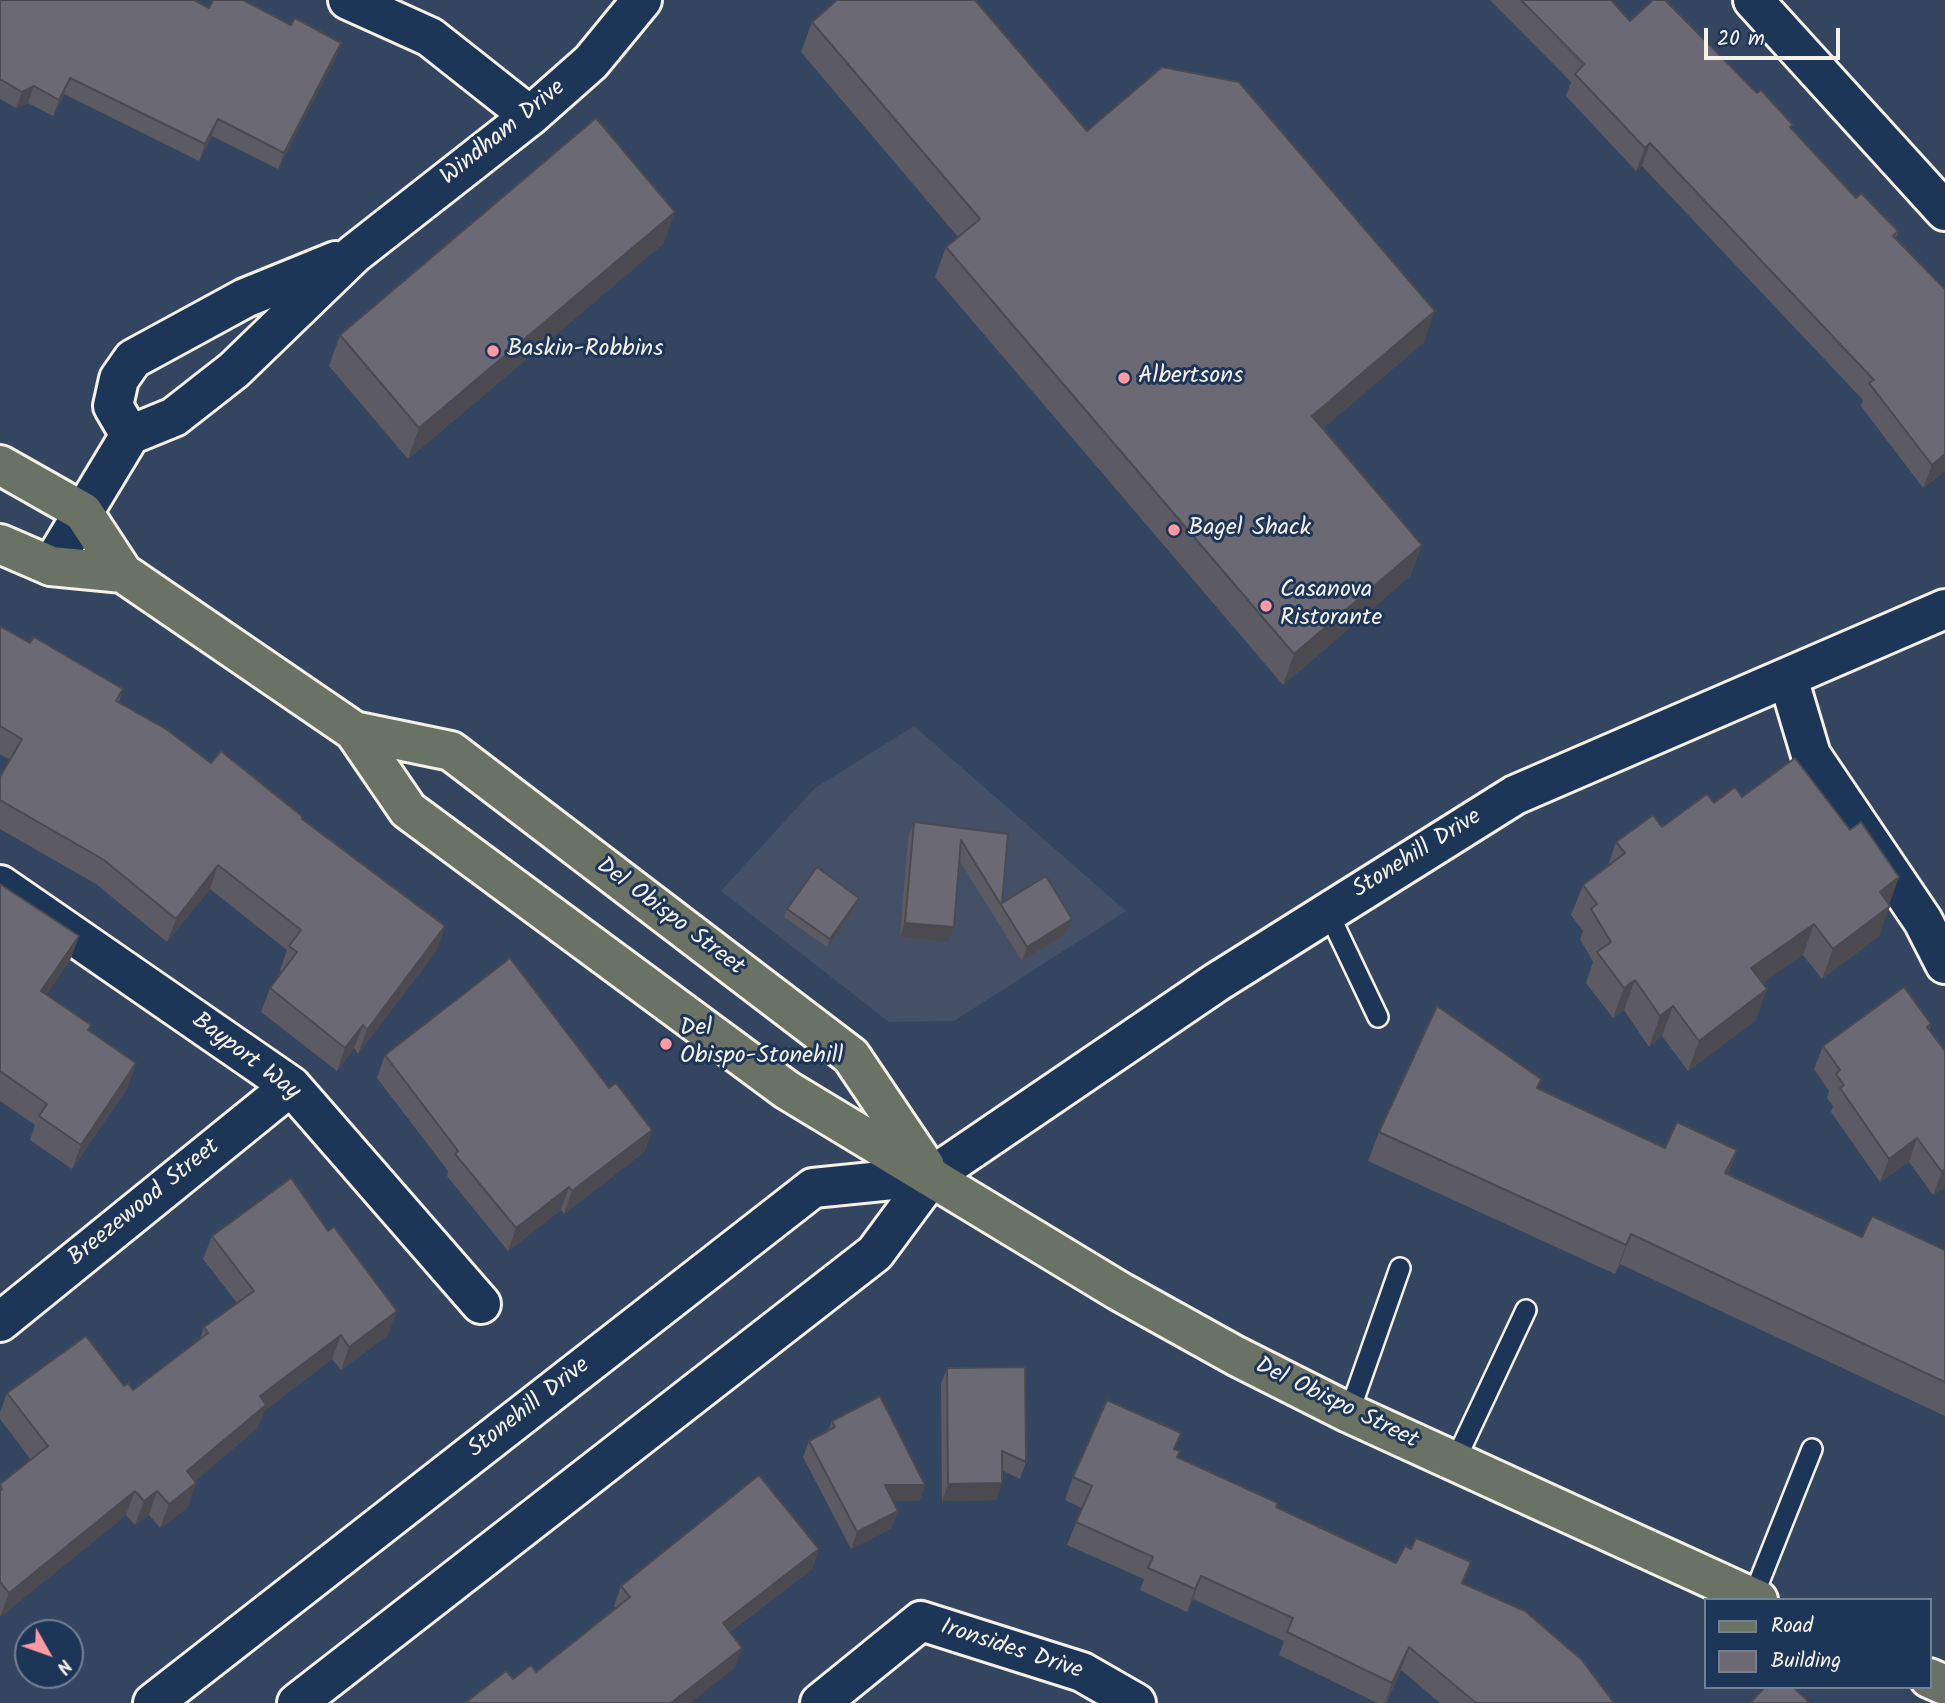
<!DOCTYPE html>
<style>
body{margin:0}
#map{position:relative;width:1945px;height:1703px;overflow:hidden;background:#344560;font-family:Kalam,sans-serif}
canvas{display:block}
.legend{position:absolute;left:1704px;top:1598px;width:228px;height:91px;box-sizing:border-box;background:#1d3557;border:2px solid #738091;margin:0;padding:9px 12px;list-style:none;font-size:21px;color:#f4f1e8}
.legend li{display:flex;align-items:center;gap:14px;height:35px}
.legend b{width:35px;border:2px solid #738091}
.north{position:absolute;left:14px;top:1619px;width:70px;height:70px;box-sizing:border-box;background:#1d3557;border:2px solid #738091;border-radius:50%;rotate:130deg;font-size:19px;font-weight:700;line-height:28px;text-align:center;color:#f4f1e8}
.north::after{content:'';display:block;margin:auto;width:24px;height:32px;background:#ff9aa2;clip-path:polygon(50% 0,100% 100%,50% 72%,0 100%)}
.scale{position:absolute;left:1704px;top:28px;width:136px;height:32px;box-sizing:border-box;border:4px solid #f4f1e8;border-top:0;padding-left:9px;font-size:21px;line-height:24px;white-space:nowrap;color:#f4f1e8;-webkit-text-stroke:5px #1d3557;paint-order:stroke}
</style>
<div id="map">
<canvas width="1945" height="1703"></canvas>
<ul class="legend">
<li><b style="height:9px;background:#6a7165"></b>Road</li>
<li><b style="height:19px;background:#6b6a74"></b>Building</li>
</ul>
<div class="north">N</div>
<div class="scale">20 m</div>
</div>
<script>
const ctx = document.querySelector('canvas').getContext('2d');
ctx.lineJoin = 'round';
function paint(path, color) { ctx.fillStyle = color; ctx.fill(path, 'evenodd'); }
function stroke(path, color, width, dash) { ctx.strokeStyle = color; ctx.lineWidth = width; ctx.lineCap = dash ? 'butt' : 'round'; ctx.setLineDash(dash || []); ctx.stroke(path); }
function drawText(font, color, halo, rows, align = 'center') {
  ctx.font = font + ' Kalam,sans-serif'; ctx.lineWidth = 6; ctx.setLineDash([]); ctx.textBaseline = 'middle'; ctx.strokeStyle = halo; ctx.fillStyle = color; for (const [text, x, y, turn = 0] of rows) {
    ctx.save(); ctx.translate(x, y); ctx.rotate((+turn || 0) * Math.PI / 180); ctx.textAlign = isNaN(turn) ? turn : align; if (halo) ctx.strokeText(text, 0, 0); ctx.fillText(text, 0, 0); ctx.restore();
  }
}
paint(new Path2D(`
 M914,726L1126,911L954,1021L889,1022L721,891L815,788Z`), '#445066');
const service = new Path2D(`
 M1328,912L1378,1017
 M1349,1413L1400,1268
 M1455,1461L1526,1310
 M1753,1597L1812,1449`);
const minor = new Path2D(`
 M348,0L430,37L530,116
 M1753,0L1945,211
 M130,435L113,406L119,379L133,359L245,298L336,261
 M51,566L130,435L174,417L234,370L354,254L530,116L591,62L642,0
 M1788,678L1811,755L1923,921L1945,964
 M0,885L291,1086L481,1304
 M0,1322L291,1086
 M820,1703L921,1621L1082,1672L1136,1703`);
const secondary = new Path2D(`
 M153,1703L813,1188L932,1176
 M297,1703L875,1253L932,1176L1217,982L1515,795L1945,609`);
const primary = new Path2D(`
 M0,465L83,512L123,573L354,731L451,751L851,1056L925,1166
 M0,544L51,566L123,573
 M354,731L408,810L787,1090L1119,1291L1236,1356L1349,1413L1758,1600
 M1929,1678L1945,1685`);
stroke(service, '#f4f1e8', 24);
stroke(minor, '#f4f1e8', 44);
stroke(secondary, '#f4f1e8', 44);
stroke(primary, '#f4f1e8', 44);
stroke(service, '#1d3557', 19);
stroke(minor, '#1d3557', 38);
stroke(secondary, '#1d3557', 38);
stroke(primary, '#6a7165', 38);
paint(new Path2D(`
 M0,0L209,8L291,25L341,43L335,59L278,169L212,136L199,161L64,94L53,116L28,103L16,108L0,99Z
 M1490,0H1611L1630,21L1792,129L1856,198L1898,231L1896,238L1945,289V471L1923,488L1861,406L1863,400L1642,166L1636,171L1566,96L1571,82Z
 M812,22L1087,131L1424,342L1322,429L1422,545L1410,576L1283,685L935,277L946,247L958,237L801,52Z
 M664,243L408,459L329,366L340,335Z
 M0,626L30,643L123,689L119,702L211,763L303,817L302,819L437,950L358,1054L354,1048L337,1071L261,1012L270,988L282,971L280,970L287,950L210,889L167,942L96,884L0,829V777L10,760L0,754Z
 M1742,797L1889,904L1879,936L1822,979L1803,955L1762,983L1756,1020L1688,1071L1662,1036L1649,1047L1624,1010L1613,1018L1586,983L1593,962L1580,939L1583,931L1571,915L1583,885L1608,866L1616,842L1662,827L1714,803Z
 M914,822L1008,834L1002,903L1072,919L1066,934L1022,961L959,860L954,927L949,942L900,937L908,837Z
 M0,884L79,936L70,960L46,995L89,1031L128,1087L72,1169L30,1140L35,1125L0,1101Z
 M859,898L856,906L827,947L784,917L787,909Z
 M1931,1024L1929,1030L1945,1051V1187L1933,1195L1909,1162L1880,1182L1831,1112L1833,1106L1827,1098L1829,1091L1814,1069L1823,1046Z
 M385,1055L609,1088L652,1130L644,1152L564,1214L561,1210L508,1251L447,1176L448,1171L377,1078Z
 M1538,1089L1665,1148L1737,1150L1728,1174L1862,1237L1945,1250V1416L1620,1264L1615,1274L1368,1161L1379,1132Z
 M212,1236L388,1335L341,1370L332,1359L264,1411L257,1428L195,1481L188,1507L160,1528L149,1515L135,1525L126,1515L0,1617V1484L31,1460L0,1419V1412L7,1393L124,1386L133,1390L200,1339L204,1327L237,1303L203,1259Z
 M947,1368L1026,1462L1020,1479L1002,1470L996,1500L942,1501L941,1384Z
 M832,1421L925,1485L919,1501H893L892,1528L851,1549L803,1457L809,1441L828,1431Z
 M1181,1433L1175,1449L1177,1457L1277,1507L1396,1563L1464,1583L1614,1703H1440L1401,1670L1386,1703H1377L1279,1655L1284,1641L1193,1599L1187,1612L1140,1590L1144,1579L1067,1545L1082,1508L1065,1500L1073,1477Z
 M819,1549L812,1569L730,1632L735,1668L513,1679L536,1672L616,1608L614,1606L621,1586Z`), '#5c5b64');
paint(new Path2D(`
 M341,43L335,59L278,169L284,153Z
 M70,78L64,94L53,116L59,100Z
 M34,86L28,103L16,108L22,92Z
 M218,119L212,136L199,161L205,144Z
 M1650,143L1642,166L1636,171L1645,148Z
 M675,212L664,243L408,459L419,428Z
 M1435,311L1424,342L1301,447L1312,416Z
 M1945,454V471L1923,488L1932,465Z
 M1422,545L1410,576L1283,685L1294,654Z
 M218,865L210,889L167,942L176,919Z
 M1899,877L1888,908L1890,906L1879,936L1822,979L1833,949L1880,892Z
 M859,898L856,906L827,947L830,939Z
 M1072,919L1066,934L1022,961L1027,947Z
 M905,923L954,927L949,942L900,937Z
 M1814,924L1803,955L1740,999L1751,968Z
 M445,926L437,950L358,1054L367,1030Z
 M79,936L70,960L33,1015L41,991Z
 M1635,980L1624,1010L1613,1018L1624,988Z
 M1767,989L1756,1020L1688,1071L1699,1041Z
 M1673,1006L1662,1036L1649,1047L1660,1016Z
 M363,1025L354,1048L337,1071L345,1048Z
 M136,1063L128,1087L72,1169L81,1145Z
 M652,1130L644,1152L564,1214L572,1191Z
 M1917,1138L1909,1162L1880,1182L1889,1159Z
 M1737,1150L1726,1179L1725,1173Z
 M1945,1169V1187L1933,1195L1942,1172Z
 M569,1187L561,1210L508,1251L516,1228Z
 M1631,1234L1620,1264L1615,1274L1626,1245Z
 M397,1311L388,1335L341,1370L349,1347Z
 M341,1335L332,1359L264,1411L257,1428L179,1495L187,1471L260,1396Z
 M196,1483L188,1507L160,1528L169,1504Z
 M1002,1483L996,1500L942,1501L948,1484Z
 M885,1485H925L919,1501L879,1502Z
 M135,1491L126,1515L0,1617L9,1593Z
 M157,1491L149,1515L135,1525L144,1501Z
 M898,1511L892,1528L851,1549L857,1532Z
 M819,1549L812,1569L715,1643L723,1623Z
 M1201,1576L1193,1599L1187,1612L1195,1589Z
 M1409,1647L1401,1670L1385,1703L1392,1683Z
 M742,1648L735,1668L690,1703H671Z`), '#4b4a51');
const building = new Path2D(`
 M0,0H194L209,8L213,0H243L291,25L295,18L341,43L284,153L218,119L205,144L70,78L59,100L34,86L22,92L0,79Z
 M837,0H975L1087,131L1162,67L1239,82L1435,311L1312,416L1422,545L1294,654L946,247L980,219L812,22Z
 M1521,0H1611L1630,21L1653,0H1665L1757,93L1761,90L1793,125L1790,127L1856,198L1861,193L1898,231L1893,236L1945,289V454L1932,465L1869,383L1874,380L1650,143L1645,148L1575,74L1584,64Z
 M596,118L675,212L419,428L340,335Z
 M0,626L30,643L34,637L123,689L116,701L166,729L211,763L221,751L303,817L302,819L445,926L367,1030L363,1025L345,1048L270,988L297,952L289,946L301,930L218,865L176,919L104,860L0,800V777L22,739L0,726Z
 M1795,758L1850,830L1861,822L1899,877L1880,892L1890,906L1833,949L1814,924L1751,968L1767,989L1699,1041L1673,1006L1660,1016L1635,980L1624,988L1597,952L1611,942L1591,909L1597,904L1583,885L1625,853L1616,842L1653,815L1662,827L1707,794L1714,803L1735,787L1742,797Z
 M914,822L1008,834L1002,903L1046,876L1072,919L1027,947L961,840L954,927L905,923Z
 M817,867L859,898L830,939L787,909Z
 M0,884L79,936L41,991L91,1025L88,1030L136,1063L81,1145L39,1116L47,1104L0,1071Z
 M510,958L609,1088L616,1083L652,1130L572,1191L569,1187L516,1228L455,1154L458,1151L385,1055Z
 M1904,987L1931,1024L1927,1027L1945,1051V1169L1942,1172L1917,1138L1889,1159L1840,1088L1844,1085L1836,1074L1840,1070L1823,1046Z
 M1437,1006L1541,1079L1537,1088L1665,1148L1677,1122L1737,1150L1725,1173L1862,1237L1872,1216L1945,1250V1382L1631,1234L1626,1245L1379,1132Z
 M291,1178L328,1231L334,1227L397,1311L349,1347L341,1335L260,1396L266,1405L187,1471L196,1483L169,1504L157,1491L144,1501L135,1491L9,1593L0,1582V1491L2,1489L0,1484L48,1446L7,1393L86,1336L124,1386L128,1383L133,1390L208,1333L204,1327L254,1291L212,1236Z
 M1025,1367L1026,1462L1002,1451V1483L948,1484L947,1368Z
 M880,1396L925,1485H885L898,1511L857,1532L809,1441L835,1427L832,1421Z
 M1107,1400L1181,1433L1174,1449L1180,1451L1177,1457L1278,1503L1276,1507L1396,1563L1405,1546L1411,1549L1416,1538L1471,1562L1462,1583L1525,1611L1582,1660L1614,1703H1476L1409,1647L1392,1683L1287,1632L1293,1618L1201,1576L1195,1589L1148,1568L1153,1557L1076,1522L1092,1486L1073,1477Z
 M759,1475L819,1549L723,1623L742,1648L671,1703H465L506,1671L513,1679L531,1665L536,1672L630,1597L621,1586Z
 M1765,1687H1793L1810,1703H1750Z`);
paint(building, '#6b6a74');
stroke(building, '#4b4a51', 2);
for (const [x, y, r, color] of [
 [493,351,7,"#ff9aa2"],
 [1124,378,7,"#ff9aa2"],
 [1174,530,7,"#ff9aa2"],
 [1266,606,7,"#ff9aa2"],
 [666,1044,7,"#ff9aa2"]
]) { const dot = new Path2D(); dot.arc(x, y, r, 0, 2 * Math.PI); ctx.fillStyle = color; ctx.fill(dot); stroke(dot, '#1d3557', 2.5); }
drawText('24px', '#f4f1e8', '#1d3557', [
 ["Windham Drive",504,134,-39],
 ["Stonehill Drive",1418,855,-32],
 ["Del Obispo Street",669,918,37],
 ["Bayport Way",245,1058,37],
 ["Breezewood Street",145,1204,-39],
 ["Del Obispo Street",1336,1405,26],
 ["Stonehill Drive",530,1409,-38],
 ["Ironsides Drive",1011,1651,18]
]);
drawText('24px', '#f4f1e8', '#1d3557', [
 ["Baskin-Robbins",507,351],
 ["Albertsons",1138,378],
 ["Bagel Shack",1188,530],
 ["Casanova",1280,592],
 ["Ristorante",1280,620],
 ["Del",680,1030],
 ["Obispo-Stonehill",680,1058]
], 'left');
</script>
